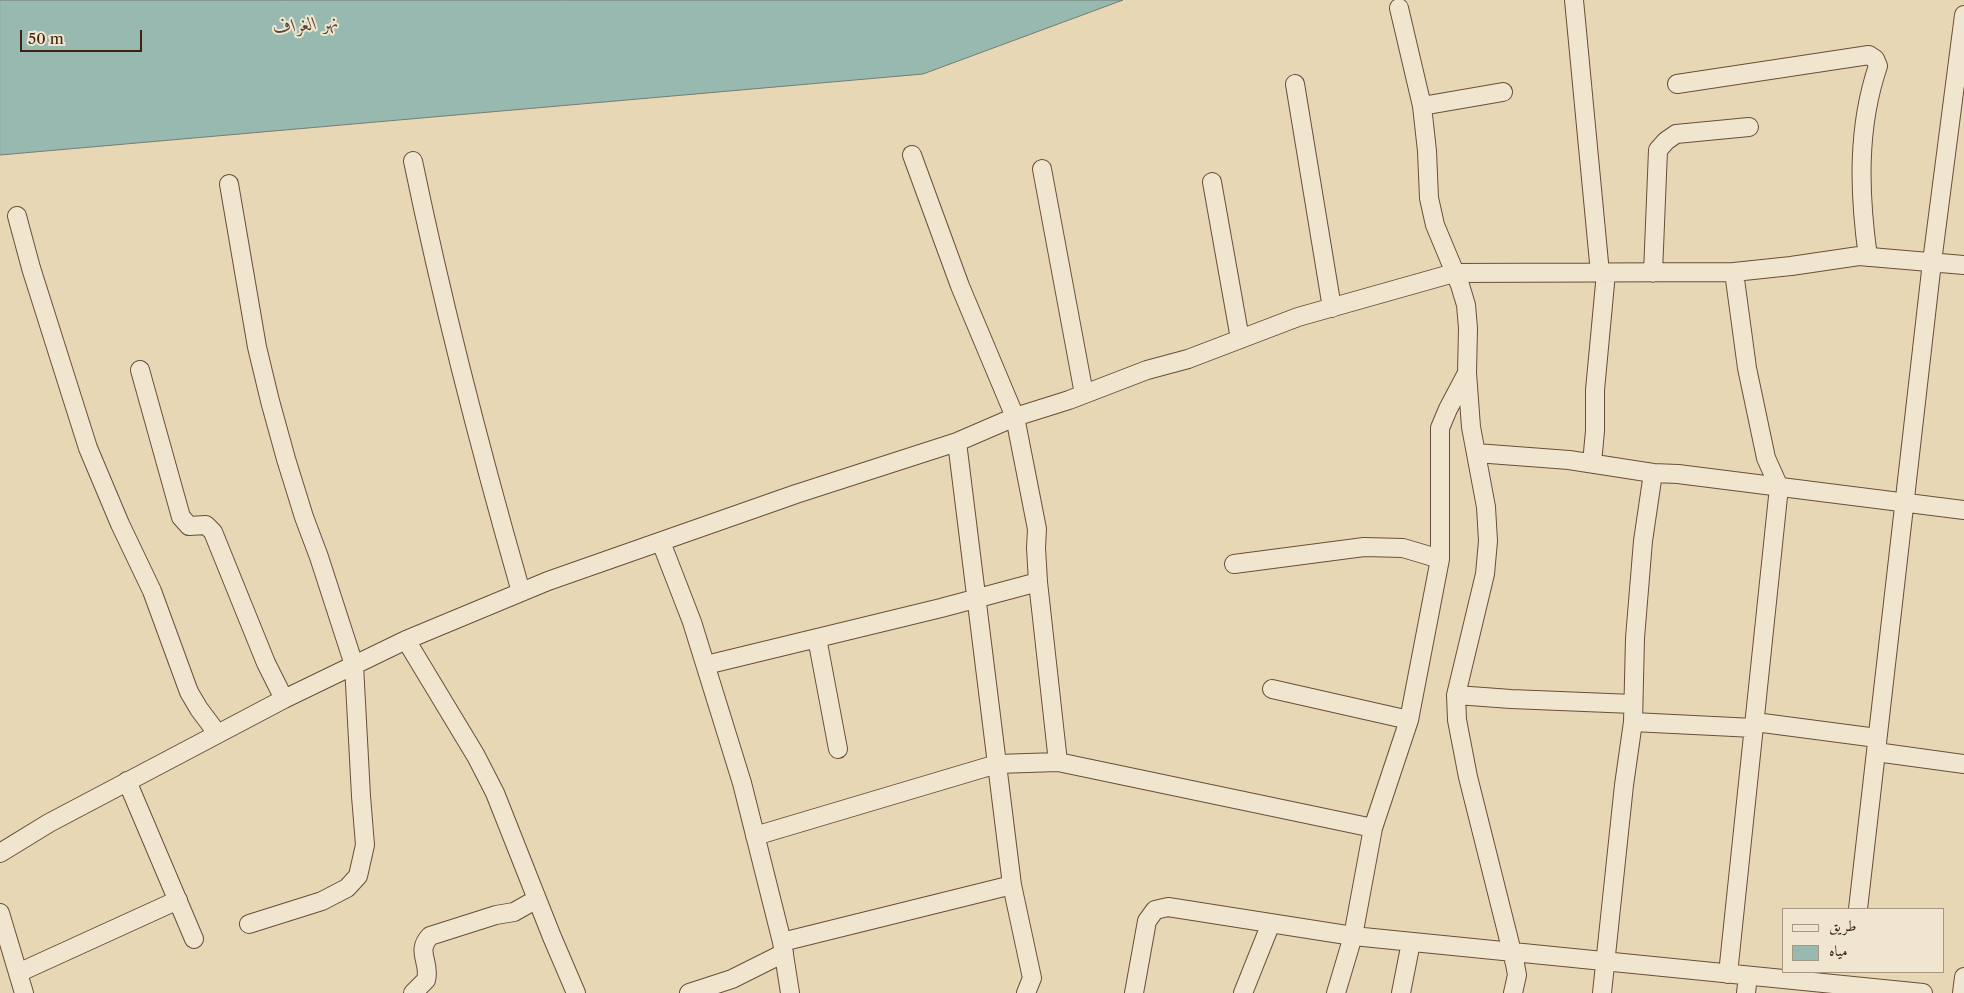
<!DOCTYPE html>
<meta charset="utf-8">
<style>
body{margin:0}
#map{position:relative;width:1964px;height:993px;overflow:hidden;background:#e8d7b4;font-family:"Libre Caslon Text",Amiri,serif}
canvas{display:block}
.legend{position:absolute;left:1782px;top:908px;width:162px;height:65px;box-sizing:border-box;background:#f0e5ce;border:1px solid #a89783;margin:0;padding:6px 9px;list-style:none;font-size:15px;color:#3d2212}
.legend li{display:flex;align-items:center;gap:10px;height:25px}
.legend b{width:25px;border:1px solid #a89783}
.scale{position:absolute;left:20px;top:30px;width:122px;height:22px;box-sizing:border-box;border:2px solid #3d2212;border-top:0;padding-left:6px;font-size:15px;line-height:18px;white-space:nowrap;color:#3d2212;-webkit-text-stroke:4px #f0e5ce;paint-order:stroke}
</style>
<div id="map">
<canvas width="1964" height="993"></canvas>
<ul class="legend">
<li><b style="height:6px;background:#f0e5ce"></b>طريق</li>
<li><b style="height:14px;background:#97b9b0"></b>مياه</li>
</ul>
<div class="scale">50 m</div>
</div>
<script>
const ctx = document.querySelector('canvas').getContext('2d');
ctx.lineJoin = 'round';
function paint(path, color) { ctx.fillStyle = color; ctx.fill(path, 'evenodd'); }
function stroke(path, color, width, dash) { ctx.strokeStyle = color; ctx.lineWidth = width; ctx.lineCap = dash ? 'butt' : 'round'; ctx.setLineDash(dash || []); ctx.stroke(path); }
function drawText(font, color, halo, rows, align = 'center') {
  ctx.font = font + ' "Libre Caslon Text",Amiri,serif'; ctx.lineWidth = 4; ctx.setLineDash([]); ctx.textBaseline = 'middle'; ctx.strokeStyle = halo; ctx.fillStyle = color; for (const [text, x, y, turn = 0] of rows) {
    ctx.save(); ctx.translate(x, y); ctx.rotate((+turn || 0) * Math.PI / 180); ctx.textAlign = isNaN(turn) ? turn : align; if (halo) ctx.strokeText(text, 0, 0); ctx.fillText(text, 0, 0); ctx.restore();
  }
}
const water = new Path2D(`
 M0,0H1123L923,74L0,155Z`);
paint(water, '#97b9b0');
stroke(water, '#737d71', 1);
const minor = new Path2D(`
 M1574,0L1600,273
 M1399,8L1422,106L1427,151L1429,198L1435,225L1460,285L1466,305L1468,328L1467,373L1471,427L1486,507L1488,541L1485,574L1456,695L1457,720L1468,777L1515,964L1517,975L1513,993
 M1295,84L1332,308
 M1677,84L1869,55L1875,59L1878,66C1857,127 1859,193 1868,257
 M1422,106L1503,92
 M413,161C443,306 480,449 521,592
 M1042,169L1084,394
 M1212,182L1240,339
 M229,184L257,347L270,401L286,459L304,517L319,557L354,665L361,796L365,845L358,876L347,888L322,901L249,924
 M17,216L31,268L88,448L120,524L152,591L189,692L199,709L217,733
 M1653,273L1658,150L1666,141L1676,134L1749,127
 M140,370L181,517L189,526L206,525L213,532L266,663L284,699
 M957,442L1012,885L1032,978L1026,993
 M1476,453L1569,460L1653,473L1678,474L1964,510
 M1592,463L1595,431V390L1606,273
 M661,542L692,622L742,783L782,942L790,993
 M1234,564L1364,547L1403,548L1440,559
 M1038,582L1058,762
 M817,638L838,749
 M406,640L476,756L495,793L552,937L576,993
 M706,665L941,608L1038,582L1036,548L1037,529L1015,417L960,286L912,155
 M1272,689L1409,720
 M1456,695L1511,699L1633,704
 M1633,722L1754,728
 M1755,722L1877,738
 M1876,752L1964,764
 M127,781L194,939
 M755,836L997,764L1058,762L1373,828
 M0,853L49,823L284,699L406,640L548,581L796,494L957,442L1015,417L1069,400L1147,370L1188,359L1298,317L1454,273L1734,272L1791,266L1859,256L1964,265
 M1858,909L1932,262L1964,15
 M0,913L24,993
 M782,942L1012,885
 M18,973L178,900
 M1728,974L1779,487L1766,458L1747,368L1734,272
 M413,993L426,980C431,962 415,952 430,936L496,915L514,912L537,899
 M689,993L732,979L784,953
 M1134,993L1147,921L1155,910L1168,907L1353,936L1923,993
 M1243,993L1271,923
 M1336,993L1353,936L1373,828L1409,720L1440,559V428L1448,409L1467,373
 M1401,993L1411,942
 M1602,993L1624,785L1633,722L1635,638L1643,541L1653,473
 M1746,993L1748,976
 M1962,993L1964,977`);
stroke(minor, '#684f3a', 20);
stroke(minor, '#f0e5ce', 18);
drawText('italic 19px', '#54483a', '#f0e5ce', [
 ["نهر الغراف",306,25,-5]
]);
</script>
